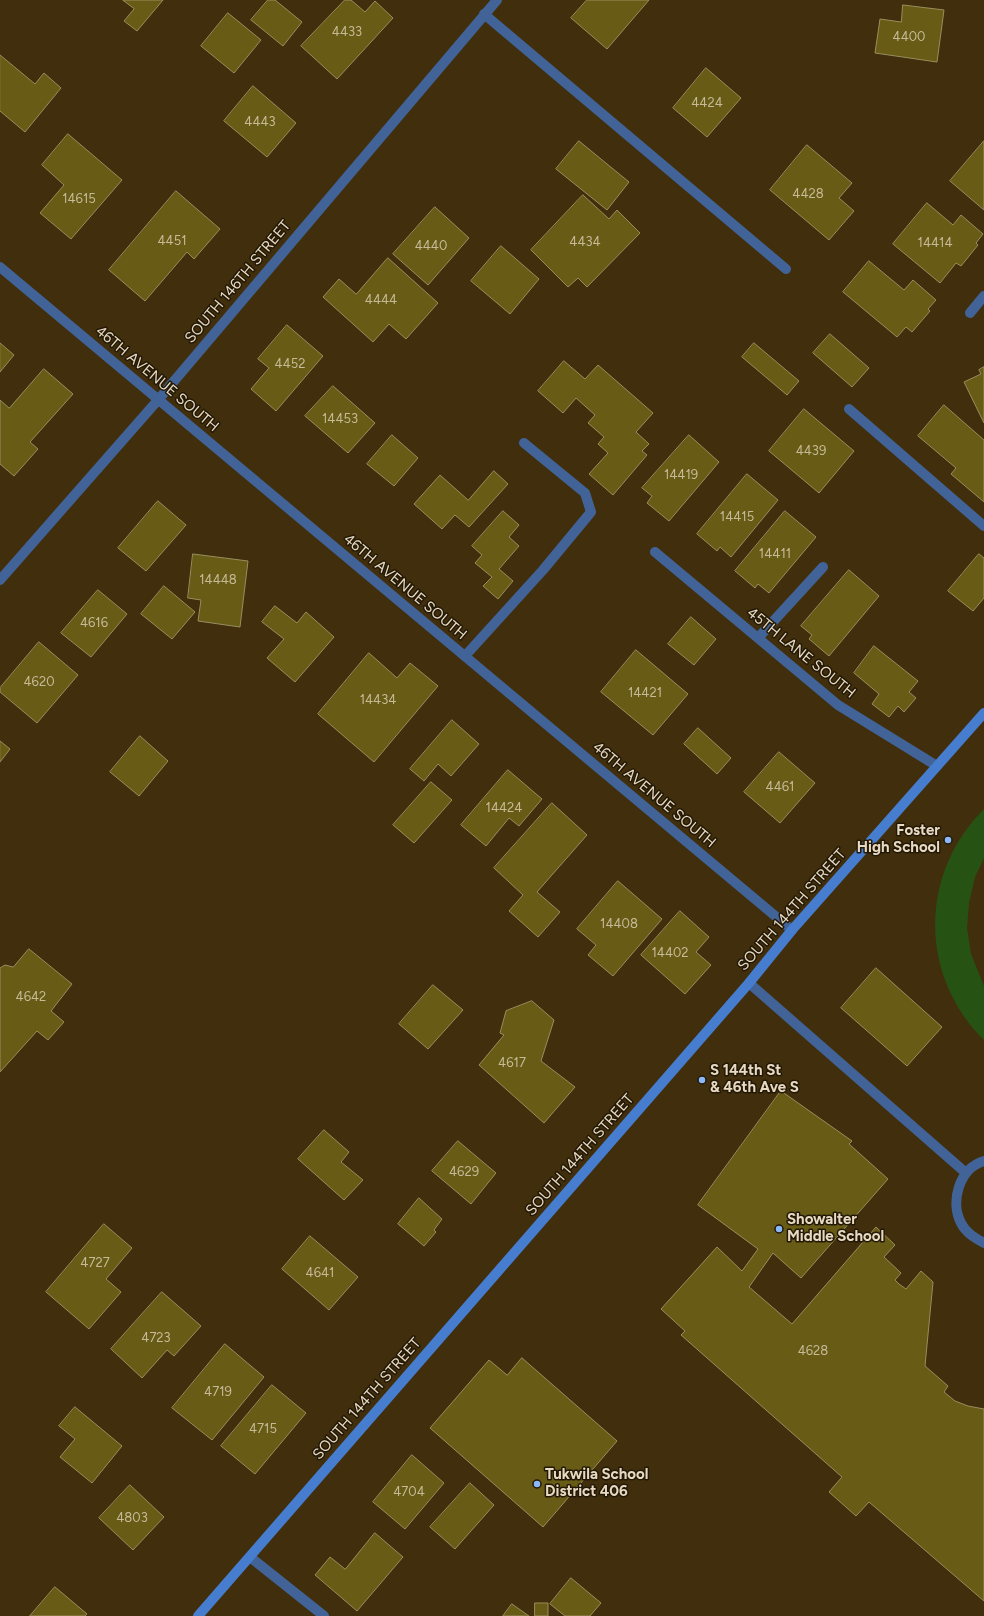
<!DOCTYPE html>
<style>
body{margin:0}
canvas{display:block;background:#412e0c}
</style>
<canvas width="984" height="1616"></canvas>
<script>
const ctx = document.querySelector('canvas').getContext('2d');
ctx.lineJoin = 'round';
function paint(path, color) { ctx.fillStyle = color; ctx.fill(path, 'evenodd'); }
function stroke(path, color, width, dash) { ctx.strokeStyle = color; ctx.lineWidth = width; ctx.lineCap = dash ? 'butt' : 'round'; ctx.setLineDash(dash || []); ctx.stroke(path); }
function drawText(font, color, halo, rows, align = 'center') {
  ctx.font = font + ' Figtree,sans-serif'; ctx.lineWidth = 3; ctx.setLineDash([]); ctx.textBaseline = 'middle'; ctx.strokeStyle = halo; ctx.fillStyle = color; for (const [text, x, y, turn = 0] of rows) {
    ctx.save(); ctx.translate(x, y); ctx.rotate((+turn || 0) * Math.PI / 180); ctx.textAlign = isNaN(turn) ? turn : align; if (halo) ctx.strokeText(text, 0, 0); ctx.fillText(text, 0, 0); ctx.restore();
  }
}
paint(new Path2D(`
 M984,809V858L975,877L969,903L967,928L971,954L984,986V1040C919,975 919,874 984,809Z`), '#265314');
const building = new Path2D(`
 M123,0H163L137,31L124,21L134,9Z
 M268,0H275L302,22L283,46L251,20Z
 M345,0H351L365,12L375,1L393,18L337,79L301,46Z
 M587,0H649L607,49L571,18Z
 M903,5L944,10L937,62L875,53L880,19L901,22Z
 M228,13L261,40L234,73L201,46Z
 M0,55L35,84L44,73L61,88L25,132L0,111Z
 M706,68L741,98L707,137L673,108Z
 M253,86L296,123L267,157L224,121Z
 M68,134L122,180L71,239L40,213L64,185L42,165Z
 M579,141L629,182L607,210L556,169Z
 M984,141V210L950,181Z
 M807,145L852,183L839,198L854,211L829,240L770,190Z
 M176,191L220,229L194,259L187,252L145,301L109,270Z
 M583,195L609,219L617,210L640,233L587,287L578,278L568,287L531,250Z
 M927,203L953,225L961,215L983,234L976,243L978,245L961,266L956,263L940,283L893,244Z
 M435,207L469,238L428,285L393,254Z
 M501,246L539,279L510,314L471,281Z
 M388,258L438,303L406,339L389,324L373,342L323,297L339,279L356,294Z
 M869,261L904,290L913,280L936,300L928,309L930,311L912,332L906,327L897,337L843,292Z
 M287,325L323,356L276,411L251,389L269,368L258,359Z
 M830,334L869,368L852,387L813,353Z
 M0,343L14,355L0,372Z
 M754,343L799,381L787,395L742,357Z
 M564,361L585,379L598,365L653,413L636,432L649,444L642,451L647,455L613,495L589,474L608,453L598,444L604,437L588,423L595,415L576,398L563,413L538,391Z
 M984,367V423L964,382L981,374L979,370Z
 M44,369L73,394L30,442L38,449L14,476L0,464V400L9,408Z
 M333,386L375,423L348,453L305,416Z
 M944,405L984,440V502L951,474L956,468L918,436Z
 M804,409L854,451L819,493L769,451Z
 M392,435L418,458L394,486L367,464Z
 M689,435L719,462L669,521L647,503L652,496L642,488Z
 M494,471L508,484L469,527L455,515L442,529L414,504L440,475L468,500Z
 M747,474L778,500L731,557L720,547L717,551L697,534Z
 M158,501L186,525L146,571L118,548Z
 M503,511L519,525L509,537L519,546L499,569L513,581L498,599L483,586L492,577L475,563L482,555L472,546Z
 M785,511L816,537L769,593L758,584L755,588L735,571Z
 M193,554L248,561L240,627L198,621L201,600L188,598Z
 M979,554L984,558V598L973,611L948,591Z
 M849,570L879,596L829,656L809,639L812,635L801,626Z
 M164,586L195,612L172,639L141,614Z
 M98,590L127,614L91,657L61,633Z
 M275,606L297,623L306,612L334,637L295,682L267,658L284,639L262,622Z
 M691,617L716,639L694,665L668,644Z
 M39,642L78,675L37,723L0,692V688Z
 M874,646L918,681L909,692L916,698L904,712L898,706L889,717L872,704L879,694L854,673Z
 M636,650L688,694L653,735L601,692Z
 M369,653L397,678L410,663L438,686L374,762L318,714Z
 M452,720L479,744L451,776L438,764L424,781L410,769Z
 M698,728L731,758L717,774L684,744Z
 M140,736L168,761L139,796L110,772Z
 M0,741L10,749L0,762Z
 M779,752L815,783L780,823L744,792Z
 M508,770L542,799L519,826L509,818L486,846L461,825Z
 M431,782L452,800L414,843L393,825Z
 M552,803L587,835L537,892L560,912L538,937L509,911L523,895L494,868Z
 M618,881L662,919L613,976L588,955L596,945L577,929Z
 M680,911L709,937L696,952L711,965L685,994L641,955Z
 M29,949L72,984L51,1011L64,1022L48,1040L37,1031L0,1072V968L5,965L13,967Z
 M876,968L942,1027L907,1066L841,1008Z
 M433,985L463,1010L428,1049L399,1024Z
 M532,1001L554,1020L541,1061L575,1087L544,1123L479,1065L504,1035L500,1033L506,1011Z
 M781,1091L852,1141L849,1144L888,1179L801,1278L773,1253L749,1287L792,1324L876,1227L895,1245L884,1257L901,1273L895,1280L899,1284L906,1289L921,1271L933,1282L925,1366L948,1386L944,1392L955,1401L968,1406L984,1409V1601L869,1502L856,1516L829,1492L842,1477L681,1335L685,1331L661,1309L717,1247L742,1271L758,1249L698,1205Z
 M324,1130L349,1152L341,1162L363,1180L344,1200L298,1159Z
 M458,1141L496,1173L471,1204L432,1171Z
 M419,1198L442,1219L434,1230L436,1232L424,1246L398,1224Z
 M104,1224L132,1248L106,1279L121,1292L89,1329L46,1292Z
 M310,1236L358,1277L329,1310L282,1269Z
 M162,1292L201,1326L174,1356L167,1350L142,1378L111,1349Z
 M225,1344L264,1377L212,1440L172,1408Z
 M522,1358L617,1441L543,1527L430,1428L489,1360L507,1375Z
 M272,1385L306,1413L255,1474L221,1446Z
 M75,1407L122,1446L92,1483L60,1457L75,1439L59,1426Z
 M412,1455L444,1483L405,1529L373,1502Z
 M470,1483L494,1505L455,1549L430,1527Z
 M130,1485L164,1517L133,1550L99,1518Z
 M375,1533L403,1557L357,1611L315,1575L330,1557L345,1569Z
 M571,1578L601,1603L590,1616H565L550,1604Z
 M55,1587L87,1614L85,1616H30Z
 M535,1603H548V1616H535Z
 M512,1604L529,1616H503Z`);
paint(building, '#675b16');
stroke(building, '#988e5c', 1);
stroke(new Path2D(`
 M484,14L786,269
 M849,409L984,526
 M465,656L543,570L591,512L585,493L524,443
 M749,983L966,1173
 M984,1161C959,1168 950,1202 961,1223C966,1233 975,1238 984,1243`), '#416397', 10);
stroke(new Path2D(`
 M0,267L792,930
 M970,313L984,296
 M655,552L838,705L937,766
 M0,580L158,400L497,0
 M758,638L823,567
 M250,1557L324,1616`), '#416397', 10);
stroke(new Path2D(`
 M198,1616L749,983L792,930L984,713`), '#467dcf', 10);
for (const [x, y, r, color] of [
 [948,840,4,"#8cb9fc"],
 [702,1080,4,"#8cb9fc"],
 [779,1229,4,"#8cb9fc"],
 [537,1484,4,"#8cb9fc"]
]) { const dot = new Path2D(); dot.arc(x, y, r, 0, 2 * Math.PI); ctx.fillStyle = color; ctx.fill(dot); stroke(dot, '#221806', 1.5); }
drawText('13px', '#c8ba97', null, [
 ["4433",347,32],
 ["4400",909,37],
 ["4424",707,103],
 ["4443",260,122],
 ["4428",808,194],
 ["14615",79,199],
 ["4451",172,241],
 ["4434",585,242],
 ["14414",935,243],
 ["4440",431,246],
 ["4444",381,300],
 ["4452",290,364],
 ["14453",340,419],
 ["4439",811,451],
 ["14419",681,475],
 ["14415",737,517],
 ["14411",775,554],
 ["14448",218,580],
 ["4616",94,623],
 ["4620",39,682],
 ["14421",645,693],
 ["14434",378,700],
 ["4461",780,787],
 ["14424",504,808],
 ["14408",619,924],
 ["14402",670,953],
 ["4642",31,997],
 ["4617",512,1063],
 ["4629",464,1172],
 ["4727",95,1263],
 ["4641",320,1273],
 ["4723",156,1338],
 ["4628",813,1351],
 ["4719",218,1392],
 ["4715",263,1429],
 ["4704",409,1492],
 ["4803",132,1518]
]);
drawText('15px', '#e8d9c2', '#221806', [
 ["SOUTH 146TH STREET",238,282,-50],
 ["46TH AVENUE SOUTH",157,379,40],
 ["46TH AVENUE SOUTH",405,587,40],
 ["45TH LANE SOUTH",801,653,39],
 ["46TH AVENUE SOUTH",654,795,40],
 ["SOUTH 144TH STREET",792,910,-49],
 ["SOUTH 144TH STREET",580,1155,-49],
 ["SOUTH 144TH STREET",367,1399,-49]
]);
drawText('bold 15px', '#e8d9c2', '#221806', [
 ["Foster",940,831,"right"],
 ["High School",940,848,"right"],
 ["S 144th St",710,1071],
 ["& 46th Ave S",710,1088],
 ["Showalter",787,1220],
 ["Middle School",787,1237],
 ["Tukwila School",545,1475],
 ["District 406",545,1492]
], 'left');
</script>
